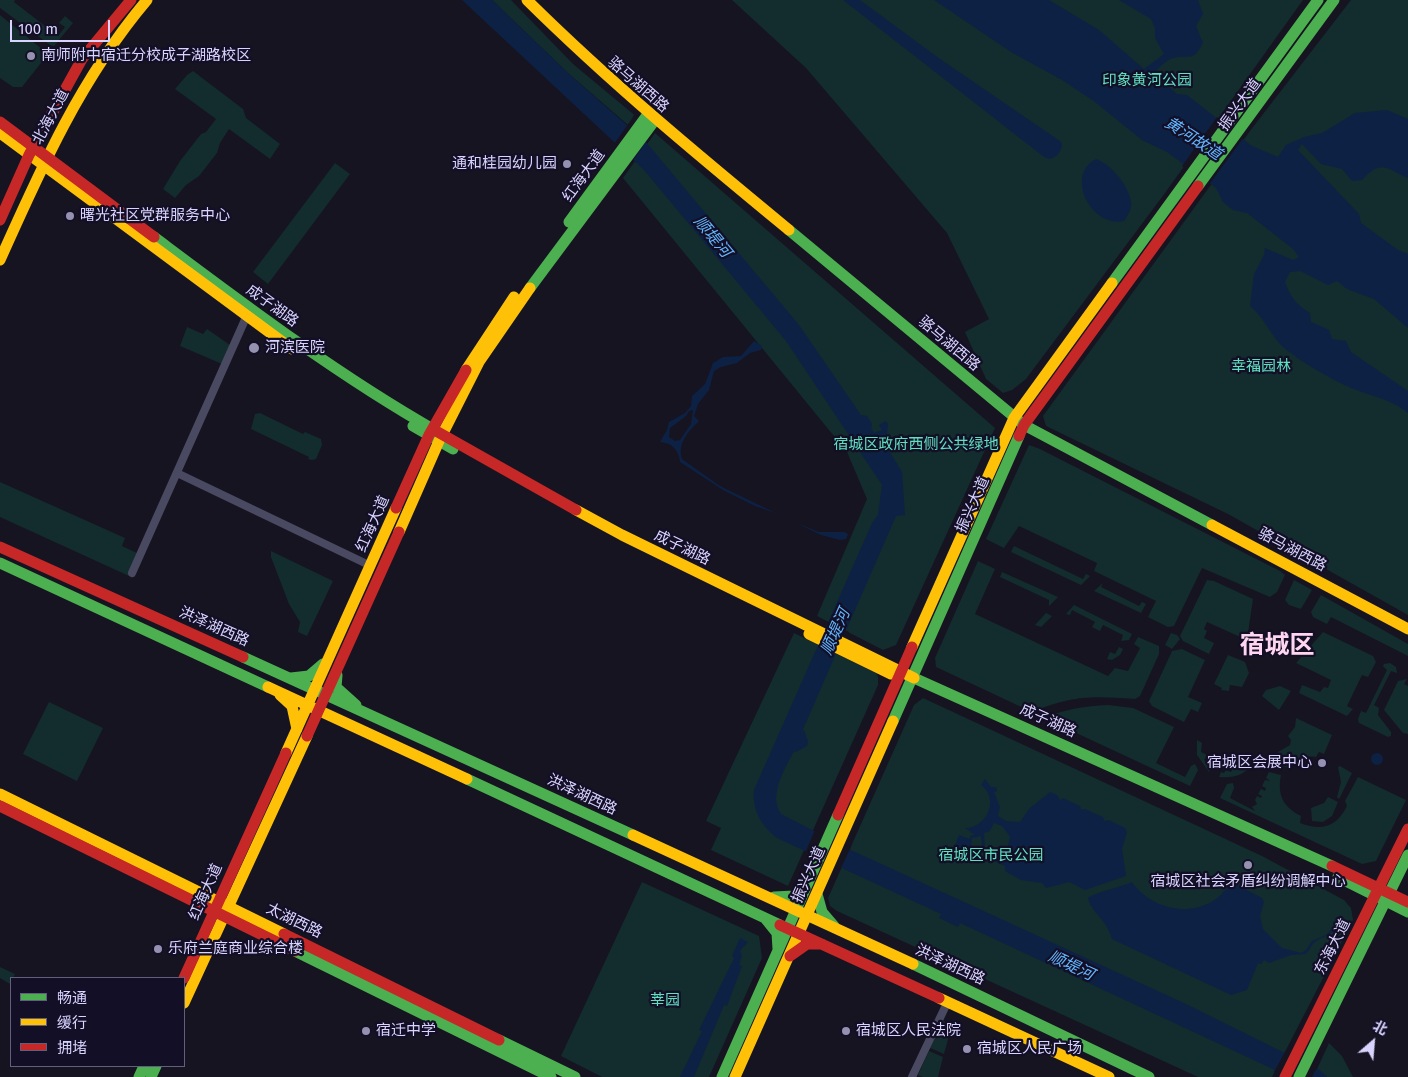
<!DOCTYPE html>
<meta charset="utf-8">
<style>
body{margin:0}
#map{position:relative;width:1408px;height:1077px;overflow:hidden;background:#161421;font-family:"Fira Sans","Noto Sans SC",sans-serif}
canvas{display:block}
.legend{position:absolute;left:10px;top:977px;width:175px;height:90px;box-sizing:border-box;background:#130f26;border:1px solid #625e7d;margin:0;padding:6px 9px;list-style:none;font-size:15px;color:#d9d4ff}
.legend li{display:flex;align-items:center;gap:10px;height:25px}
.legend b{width:25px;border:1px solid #625e7d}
.north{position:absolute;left:1348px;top:1017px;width:50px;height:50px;-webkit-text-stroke:4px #130f26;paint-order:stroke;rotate:27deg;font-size:14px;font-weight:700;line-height:20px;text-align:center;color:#d9d4ff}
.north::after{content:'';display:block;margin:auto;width:18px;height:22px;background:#d9d4ff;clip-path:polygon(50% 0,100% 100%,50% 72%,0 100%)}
.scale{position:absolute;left:10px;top:20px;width:100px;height:22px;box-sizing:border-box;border:2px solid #d9d4ff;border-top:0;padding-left:6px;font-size:15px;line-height:18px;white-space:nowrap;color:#d9d4ff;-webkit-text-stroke:4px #130f26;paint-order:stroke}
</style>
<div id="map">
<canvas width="1408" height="1077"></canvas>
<ul class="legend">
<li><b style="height:6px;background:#4caf50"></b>畅通</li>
<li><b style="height:6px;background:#ffc107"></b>缓行</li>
<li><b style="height:6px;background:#c62828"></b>拥堵</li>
</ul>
<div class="north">北</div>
<div class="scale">100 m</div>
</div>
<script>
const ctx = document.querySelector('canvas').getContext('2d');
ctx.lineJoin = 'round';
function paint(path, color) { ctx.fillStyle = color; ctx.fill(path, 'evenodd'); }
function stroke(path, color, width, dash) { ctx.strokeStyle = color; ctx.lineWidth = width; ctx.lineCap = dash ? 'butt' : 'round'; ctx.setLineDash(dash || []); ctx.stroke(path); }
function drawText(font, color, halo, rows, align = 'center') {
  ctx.font = font + ' "Fira Sans","Noto Sans SC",sans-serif'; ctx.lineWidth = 4.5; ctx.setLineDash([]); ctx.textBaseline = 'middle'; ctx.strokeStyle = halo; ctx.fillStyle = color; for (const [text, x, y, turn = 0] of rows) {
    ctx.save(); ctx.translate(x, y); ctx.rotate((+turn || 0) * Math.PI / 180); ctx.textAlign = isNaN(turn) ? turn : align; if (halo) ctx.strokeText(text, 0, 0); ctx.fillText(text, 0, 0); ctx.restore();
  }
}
paint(new Path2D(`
 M0,0H15L14,2L58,36L65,27L59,23L65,16L73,23L54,46L50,45L0,8Z
 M492,0H511L573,64L632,113L634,115L628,125L569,74Z
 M732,0H1303L1165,193L1026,379L1012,390L1003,393L986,379L965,332L989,319L947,233L806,68Z
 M1351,0H1408V615L1228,514L1046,426L1043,416L1250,131Z
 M0,15L48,54L22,87H13L0,78Z
 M193,71L243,109L246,118L280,144L270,159L229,129L220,143L217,153L199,176L186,185L175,198L163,189L180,161L201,134L206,132L216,119L175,89L187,75Z
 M655,133L995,428L896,645L883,650L817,616L867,499L847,452L623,178Z
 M335,163L350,174L268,284L253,272Z
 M187,327L203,334L207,329L230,345L222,364L180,346Z
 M260,413L303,434L305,432L321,439L322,445L316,459L312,460L308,459L309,457L251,429L255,414Z
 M1029,445L1040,449L1280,571L1285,575L1277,592L1270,597L1202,568L1174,626L1168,627L1148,617L1156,601L1094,571L1097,563L1019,526L1004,548L986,539Z
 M0,482L125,538L122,546L139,554L129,576L0,517Z
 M1014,546L1083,579L1086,574L1090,576L1081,585L1011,552Z
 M271,551L333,581L307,636L298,632L300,622L289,604L271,557Z
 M978,561L995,569L975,614L1108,676L1115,668L1128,671L1140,648L1134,644L1138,637L1159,646V654L1140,696L1135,699C1092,696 1074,695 1032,712L936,667L935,658Z
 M1002,572L1058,597L1049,606V600L1000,577Z
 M1207,580L1214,581L1253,599L1247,640L1207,622L1204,629L1207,631L1204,638L1214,643L1209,654L1183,641L1180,636Z
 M1294,580L1312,590L1301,609L1289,605L1285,600Z
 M1103,583L1101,587L1139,606L1142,602L1146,604L1141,613L1094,591Z
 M1321,595L1408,644V656L1331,617L1327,624L1313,617L1311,612Z
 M1074,605L1132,634L1129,640L1121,641L1123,635L1103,625L1100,631L1092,627L1095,622L1072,610L1070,615L1066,614Z
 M1046,613L1052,616L1041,627L1035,625Z
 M1323,632L1373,656L1376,662L1368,677L1362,675L1347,706L1353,709L1347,716L1299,693L1302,685L1320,692L1324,687L1328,688L1331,680L1296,663Z
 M794,633L876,673L878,677V685L788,886L711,850L721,828L706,821Z
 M1171,633L1177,635L1180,639L1172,649L1165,645Z
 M1119,647L1123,649L1120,655L1112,660L1107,659L1110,652L1115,654Z
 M1182,649L1205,660L1188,697L1202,703L1198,712L1191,709L1184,722L1152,706L1149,701L1172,651Z
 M1228,655L1245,662L1249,673L1242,687L1230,685L1229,691L1221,690L1222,688L1214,684Z
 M1390,663L1396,667L1397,673L1391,671L1374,705L1379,708L1378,715L1391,732V736L1388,737L1359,723L1358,719L1361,711L1366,713L1387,670L1383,666L1384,664Z
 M1407,679L1404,684L1408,686V734L1403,733L1384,710L1398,681Z
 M1280,686L1291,691L1279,710L1262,696L1266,690Z
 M923,698L1262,856L1344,900L1351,908L1353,920L1272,1077H1198L837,911L830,906L828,898L914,705Z
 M49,702L103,728L77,781L23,754Z
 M1108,705L1133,708L1174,727L1156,763L1185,777L1191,766L1195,764L1198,770L1190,786L1044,718C1066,709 1084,706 1108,705Z
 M1296,718L1332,735L1324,754L1319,752L1316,757C1303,755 1297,759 1289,769L1284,766L1282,770L1272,765L1278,752L1290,745L1291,740L1288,736L1295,727Z
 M1197,740L1202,743L1201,752L1207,755L1204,760L1211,767L1209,772L1197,755Z
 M1245,763L1251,765C1244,776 1232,778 1219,777L1221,772L1224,773L1226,770L1231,772L1233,767L1238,770L1240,767L1243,768Z
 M1340,766L1352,773L1339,799L1337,797L1341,782L1338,767Z
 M1269,772L1281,775C1277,795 1283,807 1301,816L1300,823C1321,831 1336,828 1347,806L1345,801L1358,777L1406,800L1376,861L1362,864L1220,798L1227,784L1233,783L1234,788L1230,798L1255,811L1252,807L1257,804L1255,800L1257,796L1261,798L1262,796L1258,794L1261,789L1265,791L1266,788L1262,786L1265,780L1270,781L1266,778Z
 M1328,797L1338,802L1332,816L1323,822L1312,821L1311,808L1324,803Z
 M642,882L759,936L762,958L709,1077H602L561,1056Z
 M0,967L15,974L10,984L0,978Z
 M943,1021L952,1025L944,1054L930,1048Z
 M1329,1043L1342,1056L1353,1077H1327L1317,1069Z
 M929,1051L943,1057L938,1077H923L918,1075Z`), '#132c2d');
paint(new Path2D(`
 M462,0H492L569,74L646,142L799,325L861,415L867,416L872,424L871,428L874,433L882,430L879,425L886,421L888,424L887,434L882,439L902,472L905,515L896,516L801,734L804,730L808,741L807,746L794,753L796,747C787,766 767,794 781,814L853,851L1186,1004L1321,1071L1327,1077H1290L960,923L958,927L939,918L941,914L777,838C761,826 752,809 754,790L872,523L878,515L882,485L786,341L644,170Z
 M843,0H860L940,59L1060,141L1062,144C1062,151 1057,157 1050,159L1044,157Z
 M934,0H1049L1099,30L1144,69L1164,54L1155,38V28L1151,19L1119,0H1198L1203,14L1196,26L1203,43C1192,63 1191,54 1173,58C1166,60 1159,68 1154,73L1177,94L1187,95L1252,146L1278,157L1286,145L1304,137L1322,133L1355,113L1387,110L1408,119V178C1387,169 1382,158 1362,180L1352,181L1342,169L1321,164L1302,144L1298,150L1359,214L1361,223L1398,250L1408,254V328L1374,299L1347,289L1337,281L1328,285L1300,271L1290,272L1285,282C1290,297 1297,305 1310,313L1311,322L1329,330L1332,339L1346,341L1351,352L1408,391V413C1390,398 1369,396 1349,387C1329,378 1300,361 1283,347C1271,336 1264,317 1250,306L1254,274L1264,255L1265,248L1293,260L1299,257L1293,249L1247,213L1233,210L1223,202L1216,188L1167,152L1142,140L1095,102L1062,80L1011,52Z
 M1096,159C1111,164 1129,186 1131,202C1132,209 1128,215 1124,221C1090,228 1065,174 1096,159Z
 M754,341L762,346L761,350L750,353L737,363L721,367L714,371L709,390L698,404L694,416L699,421C689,431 677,443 682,459L720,486L792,521L819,532H845L848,534L846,539L840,540L821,535L778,514L755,506L723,490L680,462C679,450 672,443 660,442L667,430L669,422L685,413L691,406L692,396L705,384L713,363L723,357L741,356ZM693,410L691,424L680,440L675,441L669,437L670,428L686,416L689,411Z
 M1371 759a6 6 0 1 1 12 0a6 6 0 1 1-12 0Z
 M985,779L991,787H996L997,791L994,792L1000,807L998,816L1006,821L1020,822L1029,809L1050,792L1057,795L1060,800L1063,798L1080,806L1081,810L1085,809L1103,817L1104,821L1109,820L1125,828L1127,832L1122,849L1126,876L1085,890L1069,882L1046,888L1042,883L1021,880L1005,871V866C988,859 982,854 981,836L972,838L970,853L954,848L959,835L969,839L971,835H975L965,828C987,828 1000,799 981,785ZM994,823L1002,826L1010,837L1005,860L995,858L985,849L984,833L990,831Z
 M1132,882C1156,916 1209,920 1231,882L1262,898L1264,902L1260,916L1263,929L1282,948L1301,953L1306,950L1312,941L1326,935L1334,926C1331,939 1320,935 1313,944C1309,948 1310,951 1305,954L1291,955L1269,963L1264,960L1261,964L1258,963L1247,990L1231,995L1112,939C1107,919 1092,914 1088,898C1096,892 1121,887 1132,882Z
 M740,938L748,942L740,951L742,956L739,965L742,966L727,1006L724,1005L694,1077H680L702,1031L699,1030L734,958L732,956Z`), '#0d2144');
paint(new Path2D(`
 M1217,117L1244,137L1208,186L1182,166Z
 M629,123L647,140L632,162L614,144Z
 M826,621L849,632L839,655L816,644Z
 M815,830L851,847L840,870L805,853Z
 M1286,1050L1318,1066L1312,1077H1284L1274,1072Z`), '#161421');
stroke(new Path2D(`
 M177,473L371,566
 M132,573L248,313
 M912,1077L948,1001`), '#4a4962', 8);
stroke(new Path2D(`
 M1198,186L1334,0
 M569,222L648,114
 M789,230L1024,425L1212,525
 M154,237C245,305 336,374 436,431
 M1112,283L1318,0
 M530,288L655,120
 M413,426L453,449
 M0,563L268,687
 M243,657L633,835
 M337,675L336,687L356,705
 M291,678L309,676L323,664
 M914,678L1332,866
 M893,721L1019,436
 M467,779L780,925
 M1338,877L1408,912
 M817,894L822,912L834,926
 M774,897L794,896L806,886
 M765,918L777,933L778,949
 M295,951L551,1077
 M913,964L1149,1077
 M499,1040L575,1077
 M139,1077L144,1066
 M151,1077L156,1066
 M722,1077L838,815
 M1299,1077L1408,855`), '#4caf50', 11);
stroke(new Path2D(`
 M527,0C611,83 698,155 789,230
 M0,133L292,349
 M0,260C41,168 81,78 147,0
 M466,370L514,297
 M576,510L622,535L914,678
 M1212,525L1408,629
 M399,532L439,441L479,362L530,288
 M809,634L891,674
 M912,647L1014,418L1112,283
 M268,687L467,779
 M280,695L292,706L297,729
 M286,753L396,508
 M0,794L284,934
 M633,835L913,964
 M939,998L1109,1077
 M184,1003L307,736
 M735,1077L893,721`), '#ffc107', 11);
stroke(new Path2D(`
 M0,122L154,237
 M0,220L29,155L82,59L131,0
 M436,431L576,510
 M1019,436L1024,425L1198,186
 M396,508L429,435L466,370
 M0,547L243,657
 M307,736L399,532
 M0,806L295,951
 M838,815L912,647
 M1332,866L1408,902
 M780,925L939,998
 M284,934L499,1040
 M790,956L807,944H822
 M184,978L286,753
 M1285,1077L1408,829`), '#c62828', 11);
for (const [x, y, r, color] of [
 [31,56,5,"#9591b1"],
 [567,164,5,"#9591b1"],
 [70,216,5,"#9591b1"],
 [254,348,6,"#9591b1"],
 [1322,763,5,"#9591b1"],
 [1248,865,5,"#9591b1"],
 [158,949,5,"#9591b1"],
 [366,1031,5,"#9591b1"],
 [846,1031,5,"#9591b1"],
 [967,1049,5,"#9591b1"]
]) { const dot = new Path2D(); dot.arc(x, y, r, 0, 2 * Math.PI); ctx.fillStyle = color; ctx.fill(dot); stroke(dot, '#130f26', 2); }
drawText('15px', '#d9d4ff', '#130f26', [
 ["南师附中宿迁分校成子湖路校区",41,56],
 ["通和桂园幼儿园",557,164,"right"],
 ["曙光社区党群服务中心",80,216],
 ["河滨医院",265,348],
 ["宿城区会展中心",1312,763,"right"],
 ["宿城区社会矛盾纠纷调解中心",1248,882,"center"],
 ["乐府兰庭商业综合楼",168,949],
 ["宿迁中学",376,1031],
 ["宿城区人民法院",856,1031],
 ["宿城区人民广场",977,1049]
], 'left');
drawText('15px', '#5fe0c0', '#130f26', [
 ["印象黄河公园",1147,81],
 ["幸福园林",1261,367],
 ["宿城区政府西侧公共绿地",916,445],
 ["宿城区市民公园",991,856],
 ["莘园",665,1001]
]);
drawText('15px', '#d9d4ff', '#130f26', [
 ["骆马湖西路",638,85,41],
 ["振兴大道",1240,105,-54],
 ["北海大道",51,117,-62],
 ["红海大道",584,176,-54],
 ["成子湖路",272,306,36],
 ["骆马湖西路",949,344,40],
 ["振兴大道",973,505,-66],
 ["红海大道",373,524,-66],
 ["成子湖路",682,548,26],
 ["骆马湖西路",1292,550,28],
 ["洪泽湖西路",214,627,24],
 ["成子湖路",1048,721,24],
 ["洪泽湖西路",582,795,25],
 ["振兴大道",809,875,-66],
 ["红海大道",206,892,-66],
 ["太湖西路",294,921,26],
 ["东海大道",1333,947,-63],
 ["洪泽湖西路",950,965,25]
]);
drawText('italic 16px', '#62b6ff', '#130f26', [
 ["黄河故道",1193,139,33],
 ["顺堤河",712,237,50],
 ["顺堤河",836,632,-66],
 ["顺堤河",1071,966,25]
]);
drawText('bold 25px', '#ffd6f0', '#130f26', [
 ["宿城区",1277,646]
]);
</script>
